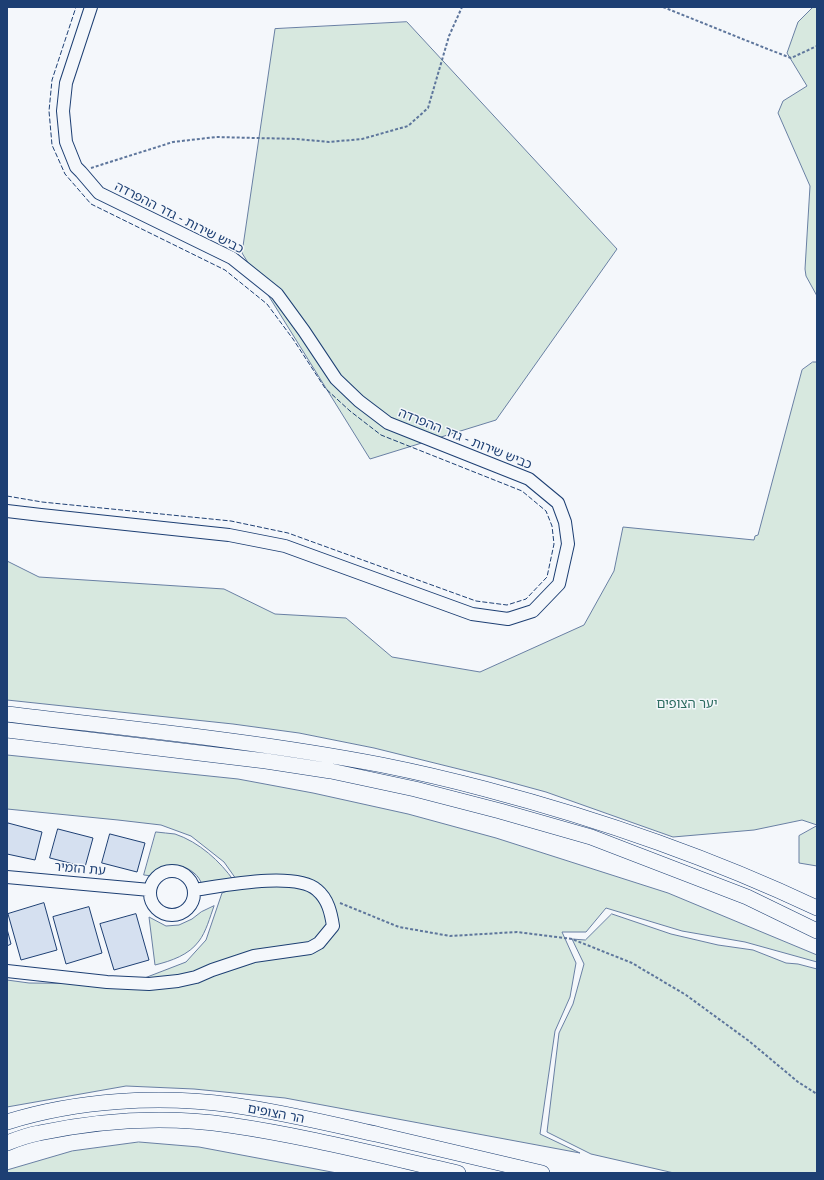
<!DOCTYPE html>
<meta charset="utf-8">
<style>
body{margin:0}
#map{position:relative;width:824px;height:1180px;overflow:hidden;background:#f4f7fb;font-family:"PT Sans",sans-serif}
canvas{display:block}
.frame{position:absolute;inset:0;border:8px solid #1d3f73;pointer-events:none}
</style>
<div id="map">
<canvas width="824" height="1180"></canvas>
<div class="frame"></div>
</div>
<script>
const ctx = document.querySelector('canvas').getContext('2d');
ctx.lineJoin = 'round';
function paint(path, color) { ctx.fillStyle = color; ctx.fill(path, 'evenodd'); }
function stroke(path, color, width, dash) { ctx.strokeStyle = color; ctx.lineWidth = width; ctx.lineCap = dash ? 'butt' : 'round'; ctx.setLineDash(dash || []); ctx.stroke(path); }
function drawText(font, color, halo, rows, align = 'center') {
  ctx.font = font + ' "PT Sans","Noto Sans Hebrew",sans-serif'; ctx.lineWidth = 3; ctx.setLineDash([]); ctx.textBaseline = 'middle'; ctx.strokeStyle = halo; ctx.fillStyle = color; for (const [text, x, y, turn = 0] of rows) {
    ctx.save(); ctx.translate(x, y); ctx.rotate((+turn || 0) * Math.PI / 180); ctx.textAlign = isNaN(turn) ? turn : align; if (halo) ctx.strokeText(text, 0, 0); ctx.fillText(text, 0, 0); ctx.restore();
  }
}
const green = new Path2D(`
 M811,7H817V296L806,276L805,269L810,186L778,113L783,101L807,86L787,53L798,22L812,8Z
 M407,22L617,249L496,420L370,459L242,253L275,29Z
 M813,362H817V825L802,820L754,830L673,837L546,792L491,777L374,748L299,733L233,724L7,700V561L39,577L224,589L275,614L346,618L392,657L480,672L584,625L614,571L623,527L754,540L755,536L758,535L802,370Z
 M7,755L238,779L313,793L408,814L496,838L668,893L817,955V962L745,942L682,931L606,908L586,932H562L576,963L570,997L555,1031L540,1134L580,1153L285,1098L194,1089L126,1086L7,1107V980L29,983L129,984L186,962L206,940L222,893L241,886L224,862L191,836L161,825L118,820L7,809Z
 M817,826V866L799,863V836Z
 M156,832C162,833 169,833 175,834C199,842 220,861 234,881L202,884C200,880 198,876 194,873C186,866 172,862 161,868C158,870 155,874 152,876L144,875Z
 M214,906C210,917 206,932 199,941C189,955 171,961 155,965L149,917L166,926L179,925L192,919L201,912Z
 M612,914L671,934L718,945L753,950L786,963L798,964L817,969V1173H674L591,1154L547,1132L559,1033L573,1004L584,964L572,939L585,940Z
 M139,1142L199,1147L337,1173H7V1170L72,1151Z`);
paint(green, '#d7e8df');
stroke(green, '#687fa3', 1);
const building = new Path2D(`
 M8,823L42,832L35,860L7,854Z
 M58,829L93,838L85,867L50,858Z
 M110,834L145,843L137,872L102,863Z
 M44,903L57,950L21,960L8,914Z
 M89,907L102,953L66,964L53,917Z
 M136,914L149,960L114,970L100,924Z
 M7,929L11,944L7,946Z`);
paint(building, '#d5e0f0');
stroke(building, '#1d3f73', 1);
const minor = new Path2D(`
 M7,511L41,515L229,535L285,546L472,614L508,619L533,611L559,584L568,544L565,522L558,503L529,479L388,423L359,401L336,379L304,331L277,294L232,258L99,193L81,172L76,167L66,142L63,111L66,83L91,7
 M150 893a22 22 0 1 1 44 0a22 22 0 1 1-44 0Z
 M7,877L150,890
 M7,971L107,982L149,984L178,981L196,977L212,970L254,956L310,948L319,943L333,926C331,913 328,899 317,890C295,871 222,886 194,890`);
const major = new Path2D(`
 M7,714C132,729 258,741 382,765C417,772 451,780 485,789C599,819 711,858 817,908
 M7,730L266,761L331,771L415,789L500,811L591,837L747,897L817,931
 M7,1122C77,1100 159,1095 232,1105C282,1112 331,1124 380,1135C434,1148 488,1160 542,1173
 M7,1143C17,1139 28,1135 39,1133C101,1120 167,1116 229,1125C306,1136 382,1156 458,1173`);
stroke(minor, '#1d3f73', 14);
stroke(major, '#1d3f73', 16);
stroke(new Path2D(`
 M663,7L765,48L791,58L817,46
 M91,168L173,142L216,137L297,139L329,142L362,139L408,126L428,108L449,36L462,7
 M340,903L399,927L450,936L517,932L572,939L632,963L686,995L749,1041L798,1082L817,1094`), '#5e769c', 2, [3, 2]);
stroke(minor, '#f4f7fb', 12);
stroke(major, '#f4f7fb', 15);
stroke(new Path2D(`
 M7,496L42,502L231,521L288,533L476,601L507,605L526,599L547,577L554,544L552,526L546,511L522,491L381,435L350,411L325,388L293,339L267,304L225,270L91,204L65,174L52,145L49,111L52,80L76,7`), '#1d3f73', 1, [5, 2]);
drawText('13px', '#1d3f73', '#f4f7fb', [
 ["כביש שירות - גדר ההפרדה",179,218,27],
 ["כביש שירות - גדר ההפרדה",465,439,22],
 ["עת הזמיר",80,869,5],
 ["הר הצופים",276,1114,11]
]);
drawText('13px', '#2c6c60', '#f4f7fb', [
 ["יער הצופים",687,704]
]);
</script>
